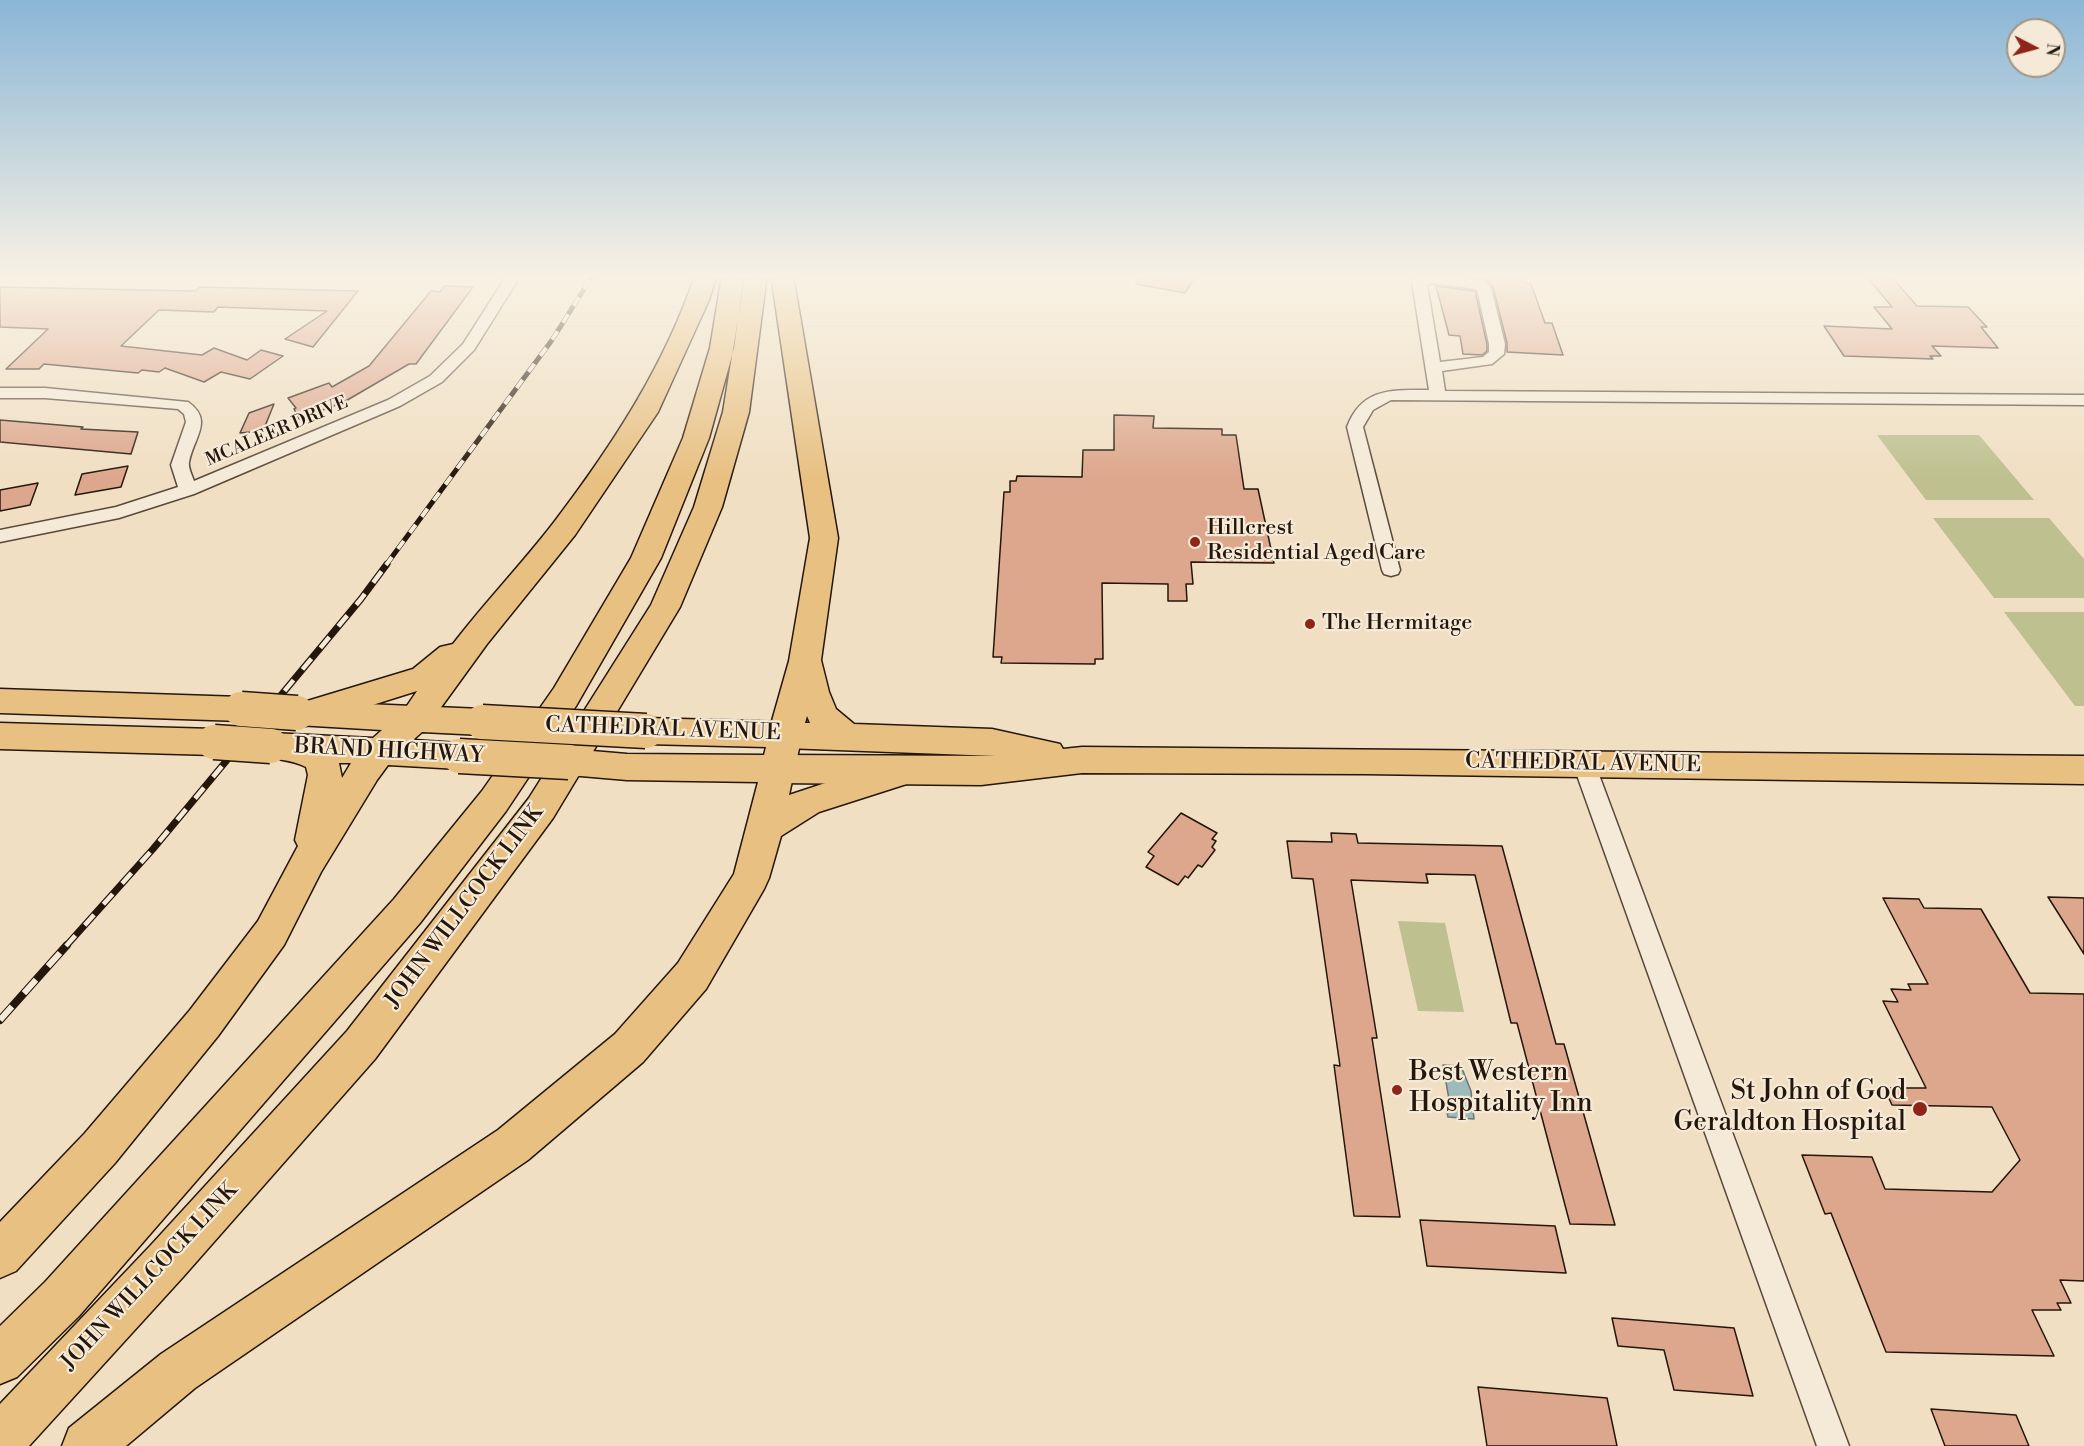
<!DOCTYPE html>
<style>
body{margin:0}
#map{position:relative;width:2084px;height:1446px;overflow:hidden;background:#f0dfc3;font-family:"Libre Bodoni",serif}
canvas{display:block}
.north{position:absolute;left:2006px;top:18px;width:60px;height:60px;box-sizing:border-box;background:#f5ead8;border:2px solid #a29586;border-radius:50%;rotate:96deg;font-size:16px;font-weight:700;line-height:24px;text-align:center;color:#25160b}
.north::after{content:'';display:block;margin:auto;width:21px;height:27px;background:#8f2418;clip-path:polygon(50% 0,100% 100%,50% 72%,0 100%)}
</style>
<div id="map">
<canvas width="2084" height="1446"></canvas>
<div class="north">N</div>
</div>
<script>
const ctx = document.querySelector('canvas').getContext('2d');
ctx.lineJoin = 'round';
function paint(path, color) { ctx.fillStyle = color; ctx.fill(path, 'evenodd'); }
function stroke(path, color, width, dash) { ctx.strokeStyle = color; ctx.lineWidth = width; ctx.lineCap = dash ? 'butt' : 'round'; ctx.setLineDash(dash || []); ctx.stroke(path); }
function drawText(font, color, halo, rows, align = 'center') {
  ctx.font = font + ' "Libre Bodoni",serif'; ctx.lineWidth = 4.5; ctx.setLineDash([]); ctx.textBaseline = 'middle'; ctx.strokeStyle = halo; ctx.fillStyle = color; for (const [text, x, y, turn = 0] of rows) {
    ctx.save(); ctx.translate(x, y); ctx.rotate((+turn || 0) * Math.PI / 180); ctx.textAlign = isNaN(turn) ? turn : align; if (halo) ctx.strokeText(text, 0, 0); ctx.fillText(text, 0, 0); ctx.restore();
  }
}
paint(new Path2D(`
 M1877,435H1979L2034,500H1926Z
 M1933,518H2049L2084,559V598H1994Z
 M2004,612H2084V706H2075Z
 M1398,921L1445,923L1464,1012L1418,1011Z`), '#bec090');
const water = new Path2D(`
 M1443,1065L1461,1066L1471,1091L1474,1119L1448,1117L1446,1108L1450,1105Z`);
paint(water, '#9dbabc');
stroke(water, '#6d7875', 1.5);
const building = new Path2D(`
 M1137,275H1196L1185,293L1136,284Z
 M1450,275H1522L1525,283L1531,284L1545,323H1552L1563,355L1507,352V343L1493,287L1485,279Z
 M1865,275H1890L1917,306L1968,307L1987,327H1981L1998,348L1932,346L1941,356H1930L1933,359L1844,356L1824,326L1892,329L1874,307H1892Z
 M444,286L473,287L416,364H409L344,402L299,419L294,409L296,408L288,398L329,383L332,387L369,366L431,291L440,292Z
 M1436,286L1475,291L1487,344V351L1482,355L1463,354L1460,336L1449,335Z
 M0,287L195,291L200,287L358,291L313,347L285,339L327,311L218,307L214,312L159,310L121,346L202,355L214,348L247,360L261,350L283,356L250,379L221,372L204,382L165,368L159,372L142,370L138,373L44,364L39,369H6L48,329L0,327Z
 M274,404L263,431L240,433L249,413Z
 M1114,415L1154,416L1153,428L1222,429V435H1236L1244,489H1258L1274,563L1191,562L1193,584H1186L1187,601H1168V584L1102,583L1103,659H1095V664L1001,663L1002,657H993L1004,492H1010V481H1016L1017,476L1082,477L1083,450H1114Z
 M0,420L83,427L81,429L138,432L131,454L0,442Z
 M128,466L121,487L75,495L82,474Z
 M38,483L30,505L0,511V490Z
 M1181,813L1217,833L1212,839L1216,841L1212,847L1215,850L1202,867L1198,865L1188,878L1185,876L1178,885L1146,867L1154,856L1148,852Z
 M1331,833L1356,834L1358,843L1502,846L1556,1044H1564L1615,1225L1570,1224L1517,1023H1511L1475,875L1426,874L1428,883L1351,880L1377,1038H1372L1400,1217L1354,1216L1334,1065L1340,1066L1313,879L1292,878L1287,841L1332,842Z
 M2048,897L2084,898V954Z
 M1883,898L1919,899L1924,908L1981,909L2030,993L2084,994V1281L2060,1280L2071,1303H2057L2061,1310H2032L2054,1356L1886,1352L1831,1213L1825,1214L1802,1155L1872,1157L1885,1189L1992,1192L2020,1160L1992,1107L1892,1105L1884,1088H1926L1883,1001L1898,1002L1891,989L1911,990L1908,984H1928Z
 M1420,1220L1555,1226L1566,1273L1427,1266Z
 M1612,1318L1734,1328L1753,1396L1674,1390L1664,1350L1618,1346Z
 M1478,1387L1607,1398L1617,1446H1487Z
 M1931,1409L2016,1415L2029,1446H1945Z`);
paint(building, '#dda78d');
stroke(building, '#25160b', 1.5);
const minor = new Path2D(`
 M507,275H521L474,350L442,382L400,406L194,494L119,518L0,542V530L116,507L178,487L171,465L186,422L184,414L178,409L45,398H0V388H45L188,402C214,420 194,437 189,462C188,468 192,475 194,481L388,400L430,376L463,344Z
 M1432,275L1485,281L1491,288L1505,344L1504,354L1492,364L1442,371L1445,391L2084,395V405L1391,400L1373,410L1363,427L1400,570L1398,574L1391,576L1384,574L1382,570L1347,427C1362,387 1393,390 1429,390L1412,282L1414,279ZM1432,283L1477,289L1489,344V352L1483,357L1440,362L1427,285Z
 M1584,755L1592,758L1595,764L1849,1446H1817L1573,764L1576,758Z`);
const primary = new Path2D(`
 M695,275H717L709,300L658,412L575,535L487,644L426,728L414,732L402,728L398,719L417,691L306,726L294,723L290,714L294,705L413,669L440,647L453,644C485,602 523,563 555,521C612,446 665,365 695,275Z
 M722,275H744L734,348L709,438L661,558L576,706L506,811L420,923L79,1316L17,1377L0,1384V1326L45,1282L394,899L482,791L554,688L631,558L683,438L710,348Z
 M745,275H767L749,412L722,507L680,607L553,818L375,1059L183,1277L29,1446H0V1404L151,1245L347,1031L529,798L651,605L694,507L723,412Z
 M771,275H793L838,538L821,660L829,692L836,709L854,724L992,729L1060,744L1063,749L1082,747L2084,756V784L1365,774L1082,773L981,785L777,783L765,779L760,769L765,759L777,755L996,756L785,748L773,744L768,735L789,661L810,538ZM807,716L810,723H805Z`);
const trunk = new Path2D(`
 M0,689L241,697L253,700L257,709L253,718L241,721L0,713Z
 M297,701L482,709L494,713L498,722L494,731L482,735L422,732L413,740L459,743L471,747L476,756L471,765L459,769L388,765L377,780L321,872L284,945L218,1036L115,1163L16,1271L0,1278V1222L85,1133L190,1010L258,921L298,846L295,840L308,775L306,767C291,759 275,760 259,755L254,746L259,737L271,733L373,738L382,730L297,725L285,722L281,713L285,704ZM339,763H351L342,778Z
 M646,718L785,722L797,726L802,735L789,795L904,757L916,761L921,771L916,781L819,812L781,836L769,878L764,889L706,989L643,1062L528,1160L195,1388L126,1446H62L69,1428L161,1354L498,1130L615,1034L678,963L734,874L758,782L627,780L569,775L557,771L552,762L557,753L569,749L627,754L764,755L766,747L646,744L634,740L629,731L634,722Z
 M0,723L214,729L226,733L231,742L226,751L214,755L0,749Z`);
stroke(minor, '#584839', 3);
stroke(primary, '#25160b', 3);
stroke(trunk, '#25160b', 3);
paint(minor, '#f5ead8');
paint(primary, '#e8c082');
paint(trunk, '#e8c082');
const railFar2 = new Path2D(`
 M386,565L552,340L593,275`);
const railFar1 = new Path2D(`
 M66,946L153,849L361,599L387,564`);
const rail = new Path2D(`
 M0,1020L67,945`);
stroke(railFar2, '#25160b', 5);
stroke(railFar1, '#25160b', 7);
stroke(rail, '#25160b', 8);
stroke(railFar2, '#f5ead8', 4, [10]);
stroke(railFar1, '#f5ead8', 4.5, [14]);
stroke(rail, '#f5ead8', 6, [18]);
const trunkBridge = new Path2D(`
 M241,709L297,713
 M482,722L646,731
 M214,742L271,746
 M459,756L569,762`);
stroke(trunkBridge, '#25160b', 37, []);
stroke(trunkBridge, '#e8c082', 34);
const sky = ctx.createLinearGradient(0, 0, 0, 477);
sky.addColorStop(0, '#8ab6d6');
sky.addColorStop(0.58, '#f8f1e4');
sky.addColorStop(1, '#f8f1e400');
ctx.fillStyle = sky;
ctx.fillRect(0, 0, 2084, 477);
for (const [x, y, r, color] of [
 [1195,542,6,"#8f2418"],
 [1310,624,6,"#8f2418"],
 [1397,1090,6,"#8f2418"],
 [1920,1109,8,"#8f2418"]
]) { const dot = new Path2D(); dot.arc(x, y, r, 0, 2 * Math.PI); ctx.fillStyle = color; ctx.fill(dot); stroke(dot, '#f5ead8', 2); }
drawText('18px', '#25160b', '#f5ead8', [
 ["MCALEER DRIVE",277,432,-23]
]);
drawText('22px', '#25160b', '#f5ead8', [
 ["Hillcrest",1207,529],
 ["Residential Aged Care",1207,554],
 ["The Hermitage",1322,624]
], 'left');
drawText('22px', '#25160b', '#f5ead8', [
 ["CATHEDRAL AVENUE",663,730,2],
 ["BRAND HIGHWAY",389,752,3],
 ["CATHEDRAL AVENUE",1583,764,1],
 ["JOHN WILLCOCK LINK",465,907,-53],
 ["JOHN WILLCOCK LINK",150,1277,-47]
]);
drawText('27px', '#25160b', '#f5ead8', [
 ["Best Western",1409,1074],
 ["Hospitality Inn",1409,1105],
 ["St John of God",1906,1093,"right"],
 ["Geraldton Hospital",1906,1124,"right"]
], 'left');
</script>
